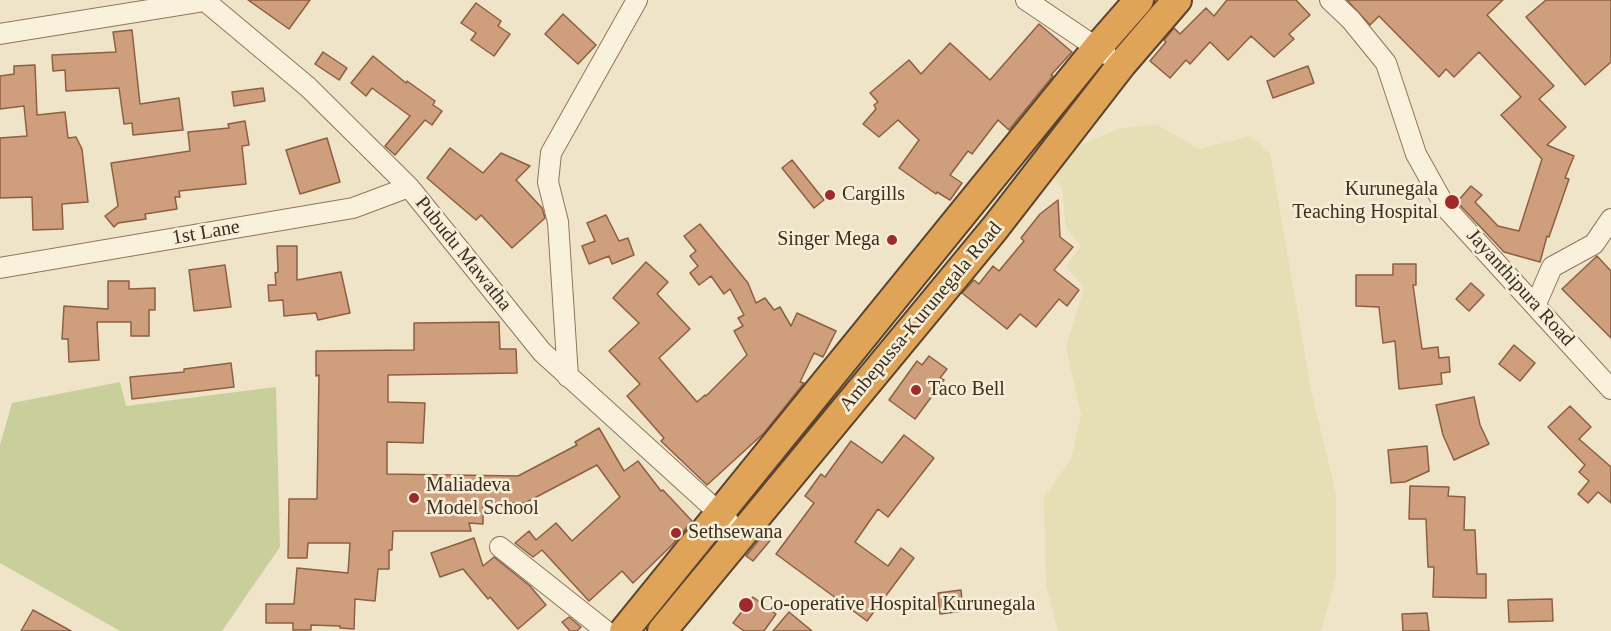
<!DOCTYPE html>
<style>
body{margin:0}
canvas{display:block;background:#f0e4c8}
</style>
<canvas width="1611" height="631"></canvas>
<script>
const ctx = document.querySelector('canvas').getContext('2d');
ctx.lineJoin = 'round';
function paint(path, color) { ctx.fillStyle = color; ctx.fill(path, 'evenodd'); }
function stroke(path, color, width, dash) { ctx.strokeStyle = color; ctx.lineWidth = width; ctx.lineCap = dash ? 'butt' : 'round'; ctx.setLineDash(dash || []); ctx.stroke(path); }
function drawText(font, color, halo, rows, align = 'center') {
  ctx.font = font + ' Georgia,serif'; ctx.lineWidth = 5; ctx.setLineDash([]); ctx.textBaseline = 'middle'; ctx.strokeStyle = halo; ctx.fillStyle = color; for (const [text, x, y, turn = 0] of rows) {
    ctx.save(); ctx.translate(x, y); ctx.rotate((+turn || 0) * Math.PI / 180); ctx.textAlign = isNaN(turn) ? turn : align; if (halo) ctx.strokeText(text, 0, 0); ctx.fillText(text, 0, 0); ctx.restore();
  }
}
paint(new Path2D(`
 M1156,124L1199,149L1250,136L1270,153L1311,390L1336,494V577L1321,631H1058L1046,586L1044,497L1071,459L1081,415L1066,347L1084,288L1066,266L1081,246L1066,228L1062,189L1047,169L1065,151L1118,129Z`), '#e6deb5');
paint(new Path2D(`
 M120,382L126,406L276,387L280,547L222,631H120L0,563V445L12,403Z`), '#c9cf9b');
const building = new Path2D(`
 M248,0H310L289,29Z
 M1227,0H1296L1310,15L1289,34L1294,39L1274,57L1251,36L1228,60L1210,42L1190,64L1186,60L1170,78L1150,61L1166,42L1164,40L1174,28L1180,34L1206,8L1214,16Z
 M1347,0H1503L1487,15L1554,86L1539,99L1566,127L1547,145L1574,156L1565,178L1569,179L1549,237L1547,236L1540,262L1504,252L1457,202L1471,186L1482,195L1475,202L1498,226L1519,231L1542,159L1501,115L1521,97L1479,52L1454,77L1446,69L1439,77L1379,16L1370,25Z
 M1546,0H1611V62L1585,85L1526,17Z
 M476,3L501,21L498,26L510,34L494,56L471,40L476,33L461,23Z
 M563,14L596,45L578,64L545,34Z
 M1039,24L1072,52L1051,75L1053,76L1009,130L998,120L972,154L968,151L950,175L962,183L950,200L937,192L936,194L899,168L919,140L898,120L879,137L863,124L876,109L874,105L878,102L870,93L909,60L921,74L950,43L990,80Z
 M132,30L140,104L179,98L183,130L133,135L132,123L124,124L119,88L66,91L65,70L53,71L52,55L116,52L113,32Z
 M323,52L347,68L339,80L315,64Z
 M373,56L406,83L407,81L435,101L433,105L442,111L432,125L425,120L395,155L385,146L410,116L372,88L366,96L351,83Z
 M35,65L37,115L65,112L68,138L76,137L82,149L88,202L62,204L63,229L33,230L32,197L0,198V138L27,136L24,106L0,109V76L14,74V66Z
 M1308,66L1314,83L1273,98L1267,81Z
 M263,88L265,101L234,106L232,92Z
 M245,121L249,145L242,146L246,184L179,191L180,197H175L177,209L145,214L146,219L118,223L114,227L105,216L118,206L111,163L190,151L188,132L229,128L228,124Z
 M327,138L340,182L300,194L286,150Z
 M450,148L483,173L501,153L530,166L516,180L542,208L545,218L512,248L481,215L476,220L427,178Z
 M792,160L824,200L814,208L782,168Z
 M1058,200L1060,237L1073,247L1054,270L1079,290L1067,306L1059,299L1036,327L1020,314L1007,329L962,293L974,280L979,284L993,266L999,271L1024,241L1021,238L1040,214Z
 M606,215L619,241L628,238L634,255L612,264L609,256L589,264L582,246L595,241L587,223Z
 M700,224L748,283L756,303L765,298L774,310L780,307L791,326L797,313L836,331L823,357L814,353L800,382L804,383L764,433L707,485L661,441L664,438L627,396L640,384L609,351L639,323L613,298L646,262L668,282L657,294L690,329L659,358L697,402L705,395L706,396L747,355L734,331L743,326L738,318L744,315L730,289L724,294L711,276L699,285L690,273L698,266L690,256L696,251L684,236Z
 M277,246H297V280L341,272L350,313L318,320L316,313L284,316L283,300L269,301L268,285H276L275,273L278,272Z
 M1597,256L1611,271V338L1562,289Z
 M1393,264H1416V285H1413L1422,349L1438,347L1439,358L1449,357L1450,372L1441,373L1442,384L1399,389L1395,341L1383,343L1379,307L1356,306V275H1393Z
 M225,265L231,307L194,311L189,270Z
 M108,281H129V289L155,288V310H149V336H131V322H97L99,360L69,362L68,339H62L64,306L108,309Z
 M1471,283L1484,295L1469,311L1456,299Z
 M499,322L500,349H516L517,373L388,375V402L425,403L423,443L387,442V474L518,476L577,445L575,442L599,428L624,471L638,461L661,491L663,490L692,521L672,545L633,583L622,571L589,601L542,550L533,557L515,543L529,531L536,540L556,523L572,541L620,497L597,465L525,503H483V524L469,523L471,531H393L392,550H389V569H378L375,601L355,599L354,629L340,628V626L311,625V630H293V623H266V604H294L297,568L348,573L350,543H308L307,558H288L289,499H317L319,375L316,376V351L414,350V323Z
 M1514,345L1535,363L1520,381L1499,364Z
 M929,356L947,369L940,378L944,380L915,419L889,400L917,361L922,365Z
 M231,363L234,387L132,399L130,377L184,372V369Z
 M1474,397L1480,425L1489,444L1454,460L1443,435L1436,405Z
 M1570,406L1591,427L1579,439L1611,467V503L1598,492L1588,503L1578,494L1589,481L1579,472L1585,465L1548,427Z
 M904,435L934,458L888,517L878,509L855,542L888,566L901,548L914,558L867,621L776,554L814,503L805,496L821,474L825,477L851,441L882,463Z
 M1427,446L1429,471L1405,482L1391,483L1388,450Z
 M1410,486L1449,487L1448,496L1465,497L1464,530H1475L1477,574H1486V598L1433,597L1434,567H1428L1426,519H1409Z
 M766,531L773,537L753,561L746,556Z
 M474,538L483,566L494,557L530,586L546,605L518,629L490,597L488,599L463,569L440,577L431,553Z
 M961,590L963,611L940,614L938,593Z
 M753,597L776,614L764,631H744L733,623Z
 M1552,599L1553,621L1509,622L1508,600Z
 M33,610L71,631H21Z
 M789,612L812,631H773Z
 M1427,613L1429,631H1403L1402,614Z
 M569,617L581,627L577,631H570L562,622Z`);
paint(building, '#cf9f7d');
stroke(building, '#8d5f41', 1.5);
const minor = new Path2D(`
 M204,0L308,87L409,187L542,352L728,521
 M1026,0L1106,54
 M1330,0L1351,20L1386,63L1416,154L1446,208L1611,389
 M0,34L205,1
 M0,268L353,208L409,187
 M1536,304L1552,267L1594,244L1611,219
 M568,377L558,222L548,182L551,153L637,0
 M500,547L606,631`);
const highway = new Path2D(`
 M624,631L1097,48L1139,0
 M662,631L995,228L1122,64L1177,0`);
stroke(minor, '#8d765c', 22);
stroke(highway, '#5b4430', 32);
stroke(minor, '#faf1dc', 20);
stroke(highway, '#e0a458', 28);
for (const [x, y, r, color] of [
 [830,195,6,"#9e2a2b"],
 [1452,202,8,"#9e2a2b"],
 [892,240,6,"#9e2a2b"],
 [916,390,6,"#9e2a2b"],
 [414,498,6,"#9e2a2b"],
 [676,533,6,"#9e2a2b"],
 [746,605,8,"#9e2a2b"]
]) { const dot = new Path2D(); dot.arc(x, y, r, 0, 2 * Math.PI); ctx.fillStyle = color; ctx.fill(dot); stroke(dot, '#f7eed8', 2); }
drawText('20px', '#3d2e20', '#f7eed8', [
 ["Kurunegala",1438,190,"right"],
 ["Teaching Hospital",1438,213,"right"],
 ["Cargills",842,195],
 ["Singer Mega",880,240,"right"],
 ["Taco Bell",928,390],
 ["Maliadeva",426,486],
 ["Model School",426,509],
 ["Sethsewana",688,533],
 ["Co-operative Hospital Kurunegala",760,605]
], 'left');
drawText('20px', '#3d2e20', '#f7eed8', [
 ["1st Lane",206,233,-10],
 ["Pubudu Mawatha",463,254,51],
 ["Jayanthipura Road",1520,288,48],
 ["Ambepussa-Kurunegala Road",921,317,-50]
]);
</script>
